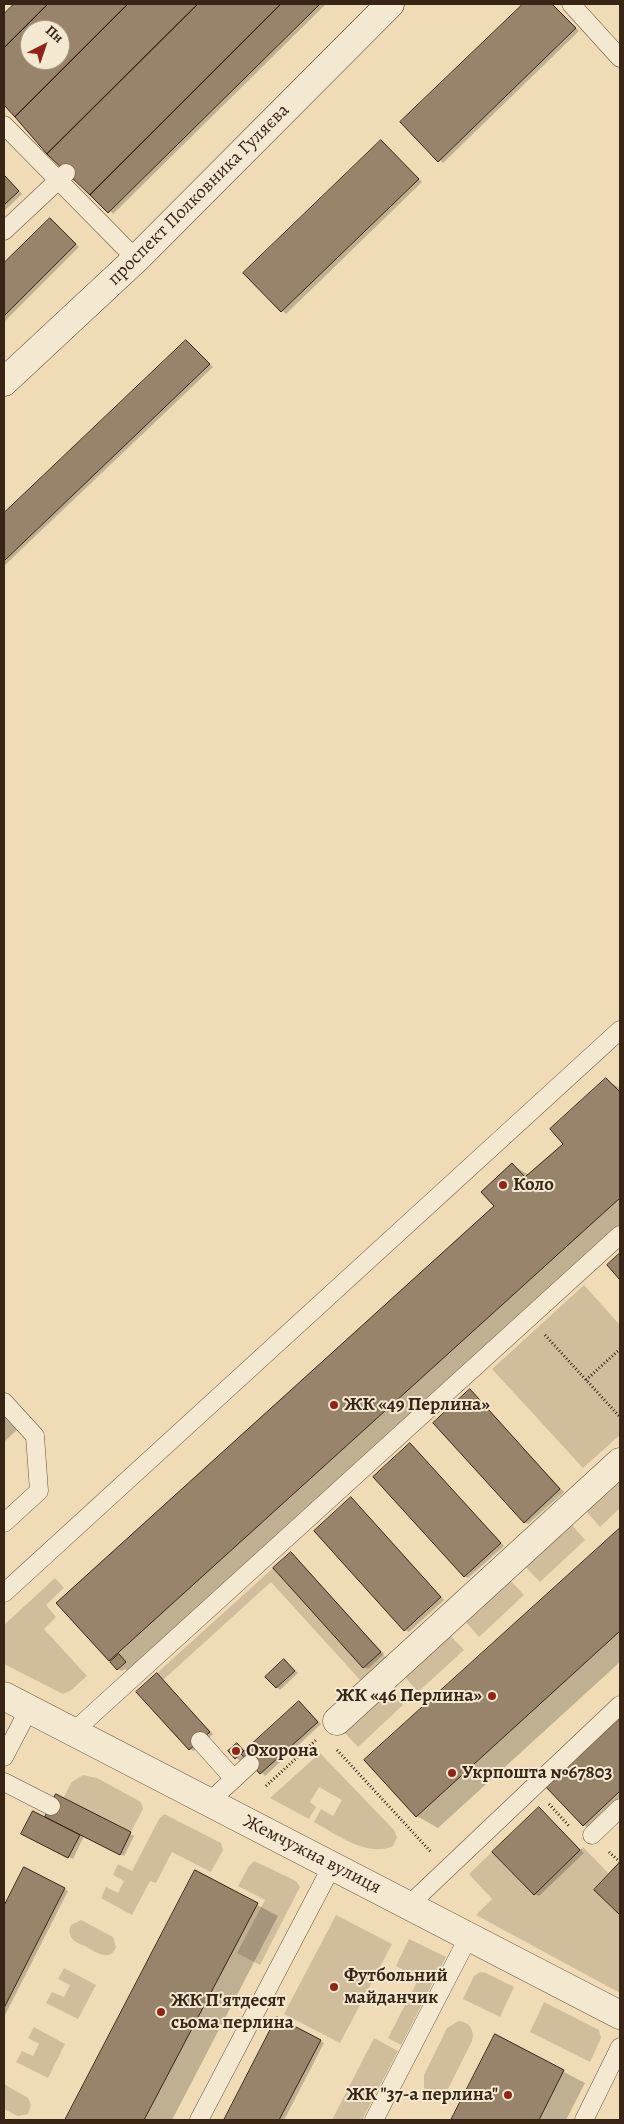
<!DOCTYPE html>
<meta charset="utf-8">
<style>
body{margin:0}
#map{position:relative;width:624px;height:2124px;overflow:hidden;background:#efdcb7;font-family:Alegreya,serif}
canvas{display:block}
.frame{position:absolute;inset:0;border:5px solid #392516;pointer-events:none}
.north{position:absolute;left:20px;top:20px;width:50px;height:50px;box-sizing:border-box;background:#f5e8d0;border:1px solid #aa9a86;border-radius:50%;rotate:41deg;font-size:14px;font-weight:700;line-height:20px;text-align:center;color:#392516}
.north::after{content:'';display:block;margin:auto;width:18px;height:22px;background:#8f2418;clip-path:polygon(50% 0,100% 100%,50% 72%,0 100%)}
</style>
<div id="map">
<canvas width="624" height="2124"></canvas>
<div class="frame"></div>
<div class="north">Пн</div>
</div>
<script>
const ctx = document.querySelector('canvas').getContext('2d');
ctx.lineJoin = 'round';
function paint(path, color) { ctx.fillStyle = color; ctx.fill(path, 'evenodd'); }
function stroke(path, color, width, dash) { ctx.strokeStyle = color; ctx.lineWidth = width; ctx.lineCap = dash ? 'butt' : 'round'; ctx.setLineDash(dash || []); ctx.stroke(path); }
function drawText(font, color, halo, rows, align = 'center') {
  ctx.font = font + ' Alegreya,serif'; ctx.lineWidth = 4; ctx.setLineDash([]); ctx.textBaseline = 'middle'; ctx.strokeStyle = halo; ctx.fillStyle = color; for (const [text, x, y, turn = 0] of rows) {
    ctx.save(); ctx.translate(x, y); ctx.rotate((+turn || 0) * Math.PI / 180); ctx.textAlign = isNaN(turn) ? turn : align; if (halo) ctx.strokeText(text, 0, 0); ctx.fillText(text, 0, 0); ctx.restore();
  }
}
paint(new Path2D(`
 M584,1285L620,1325V1435L583,1468L492,1369Z
 M620,1480V1508L600,1527L586,1511Z
 M571,1524L585,1540L540,1582L525,1566Z
 M273,1568L363,1668L381,1652L386,1658L361,1681L271,1582L163,1680L157,1673Z
 M55,1578L64,1588L46,1605L56,1617L44,1629L87,1676L70,1691L63,1694L4,1664V1625Z
 M510,1580L524,1595L479,1637L465,1621Z
 M450,1635L464,1650L418,1692L404,1676Z
 M389,1690L403,1705L358,1747L343,1731Z
 M320,1753L394,1830L397,1837L393,1846C367,1858 336,1834 314,1822L321,1809L333,1816L342,1800L319,1787L310,1802L316,1807L309,1819L270,1798Z
 M83,1775L97,1778L141,1802L143,1809L131,1832L63,1798L72,1782Z
 M164,1814L221,1843L223,1850L211,1872L172,1852L156,1883L150,1881L132,1915L101,1898L106,1887L118,1893L124,1881L113,1875L118,1864L132,1871L159,1819Z
 M583,1847L609,1874L594,1890L620,1915V1993L476,1915L492,1899L469,1874L492,1852L534,1895Z
 M254,1861L296,1881L300,1887L260,1965L237,1953L265,1900L238,1886L249,1866Z
 M336,1915L392,1944L340,2043L284,2014Z
 M81,1920L113,1937L116,1947C110,1963 95,1952 85,1946C80,1944 74,1942 71,1937C69,1933 69,1929 71,1925Z
 M409,1939L446,1957L401,2045L388,2038L419,1978L396,1966Z
 M64,1968L96,1985L78,2019L46,2003L52,1992L64,1997L70,1985L58,1979Z
 M480,1972L486,1973L514,1987L500,2017L463,1999L474,1976Z
 M544,2002L599,2030L601,2038L590,2062L530,2032Z
 M459,2021C470,2022 475,2031 472,2041L447,2091C439,2097 430,2096 424,2088V2075L447,2028Z
 M34,2027L65,2044L48,2078L16,2062L22,2051L33,2056L39,2044L28,2038Z
 M374,2038L398,2051L362,2120H332Z
 M4,2084L28,2098L31,2105L28,2114L18,2116L4,2109Z`), '#d0bd9c');
paint(new Path2D(`
 M15,4H326L113,214L4,103V16ZM30,30H60V60H30Z
 M525,4H552L579,31L443,163L402,122Z
 M381,141L422,182L286,314L245,273Z
 M4,174L22,194L4,211Z
 M50,220L79,247L4,322V265Z
 M186,341L213,367L4,566V515Z
 M606,1080L620,1088V1225L128,1671L125,1669L122,1671L118,1669L58,1603L495,1206L512,1165L529,1175L565,1144Z
 M470,1391L564,1492L528,1524L524,1522Z
 M4,1407L21,1426L4,1442Z
 M410,1445L504,1546L468,1578L464,1576Z
 M351,1499L444,1600L409,1632L405,1630Z
 M620,1530V1662L438,1828L417,1816L366,1760Z
 M291,1553L384,1654L368,1669L364,1667Z
 M284,1661L298,1673L280,1690L276,1687Z
 M157,1675L213,1734L194,1751L190,1749Z
 M300,1703L321,1724L265,1776L245,1756L240,1761L230,1751L237,1745L245,1752Z
 M620,1716V1797L588,1828L584,1825Z
 M57,1796L134,1836L124,1856L84,1836L73,1859L27,1836L46,1819Z
 M539,1808L584,1853L539,1896L535,1894Z
 M24,1868L68,1891L4,2017V1908Z
 M195,1872L278,1916L172,2120H66Z
 M278,2018L324,2043L284,2120H225Z
 M495,2036L585,2083L566,2120H452Z`), '#0003');
const building = new Path2D(`
 M14,4H48L4,48V14Z
 M48,4H128L15,117L4,105V48ZM30,30H60V60H30Z
 M128,4H198L47,154L15,117Z
 M198,4H281L90,195L47,154Z
 M281,4H320L108,213L90,195Z
 M523,4H552L576,28L438,162L400,122Z
 M381,140L419,179L281,312L243,273Z
 M4,175L19,191L4,205Z
 M50,218L76,244L4,316V263Z
 M186,340L210,364L4,561V513Z
 M606,1078L620,1092V1198L109,1661L56,1603L494,1206L481,1192L512,1163L525,1177L563,1144L550,1129Z
 M620,1253V1280L607,1265Z
 M470,1389L560,1489L524,1523L433,1423Z
 M410,1443L501,1543L464,1577L373,1477Z
 M351,1497L441,1597L404,1631L314,1531Z
 M620,1528V1631L416,1817L364,1760Z
 M291,1552L381,1652L363,1668L273,1568Z
 M119,1654L126,1662L117,1670L110,1662Z
 M284,1659L295,1671L276,1688L265,1677Z
 M157,1673L210,1732L189,1750L136,1692Z
 M299,1701L318,1722L260,1774L241,1754Z
 M620,1714V1791L583,1826L545,1786Z
 M237,1743L244,1751L235,1759L228,1751Z
 M56,1794L131,1832L120,1855L45,1817Z
 M539,1807L580,1850L534,1895L492,1852Z
 M33,1811L80,1835L68,1858L21,1834Z
 M620,1862V1915L594,1890Z
 M24,1867L65,1888L4,2008V1906Z
 M195,1870L258,1903L144,2120H65Z
 M277,2017L321,2040L279,2120H224Z
 M495,2034L564,2070L539,2120H451Z`);
paint(building, '#98846a');
stroke(building, '#392516', 1);
const service = new Path2D(`
 M571,4L620,58
 M4,125L136,259
 M4,231L66,173
 M4,1402L35,1436L39,1491L4,1523
 M4,1593L620,1030
 M73,1732L620,1235
 M200,1741L234,1779
 M4,1757L29,1709
 M4,1782L51,1806
 M209,1802L250,1764
 M592,1835L620,1808
 M409,1905L620,1705
 M199,2120L332,1866
 M374,2120L469,1936
 M584,2120L620,2047`);
const minor = new Path2D(`
 M4,1696L620,2015
 M337,1721L620,1462`);
const secondary = new Path2D(`
 M4,382L136,259L390,4`);
stroke(service, '#66533e', 19);
stroke(minor, '#66533e', 29);
stroke(secondary, '#392516', 29);
stroke(new Path2D(`
 M545,1335L620,1417
 M586,1380L620,1349
 M337,1750L431,1852
 M266,1786L316,1740
 M549,1804L570,1827
 M609,1852L620,1862`), '#392516', 3, [1, 2.5]);
stroke(service, '#f5e8d0', 18);
stroke(minor, '#f5e8d0', 28);
stroke(secondary, '#f5e8d0', 28);
for (const [x, y, r, color] of [
 [503,1185,5,"#8f2418"],
 [334,1405,5,"#8f2418"],
 [492,1696,5,"#8f2418"],
 [236,1751,5,"#8f2418"],
 [452,1773,5,"#8f2418"],
 [334,1987,5,"#8f2418"],
 [161,2012,5,"#8f2418"],
 [508,2095,5,"#8f2418"]
]) { const dot = new Path2D(); dot.arc(x, y, r, 0, 2 * Math.PI); ctx.fillStyle = color; ctx.fill(dot); stroke(dot, '#f5e8d0', 2); }
drawText('19px', '#392516', '#f5e8d0', [
 ["проспект Полковника Гуляєва",199,195,-45],
 ["Жемчужна вулиця",312,1855,27]
]);
drawText('bold 19px', '#392516', '#f5e8d0', [
 ["Коло",513,1185],
 ["ЖК «49 Перлина»",344,1405],
 ["ЖК «46 Перлина»",482,1696,"right"],
 ["Охорона",246,1751],
 ["Укрпошта №67803",462,1773],
 ["Футбольний",344,1976],
 ["майданчик",344,1998],
 ["ЖК П'ятдесят",171,2001],
 ["сьома перлина",171,2023],
 ["ЖК \"37-а перлина\"",498,2095,"right"]
], 'left');
</script>
